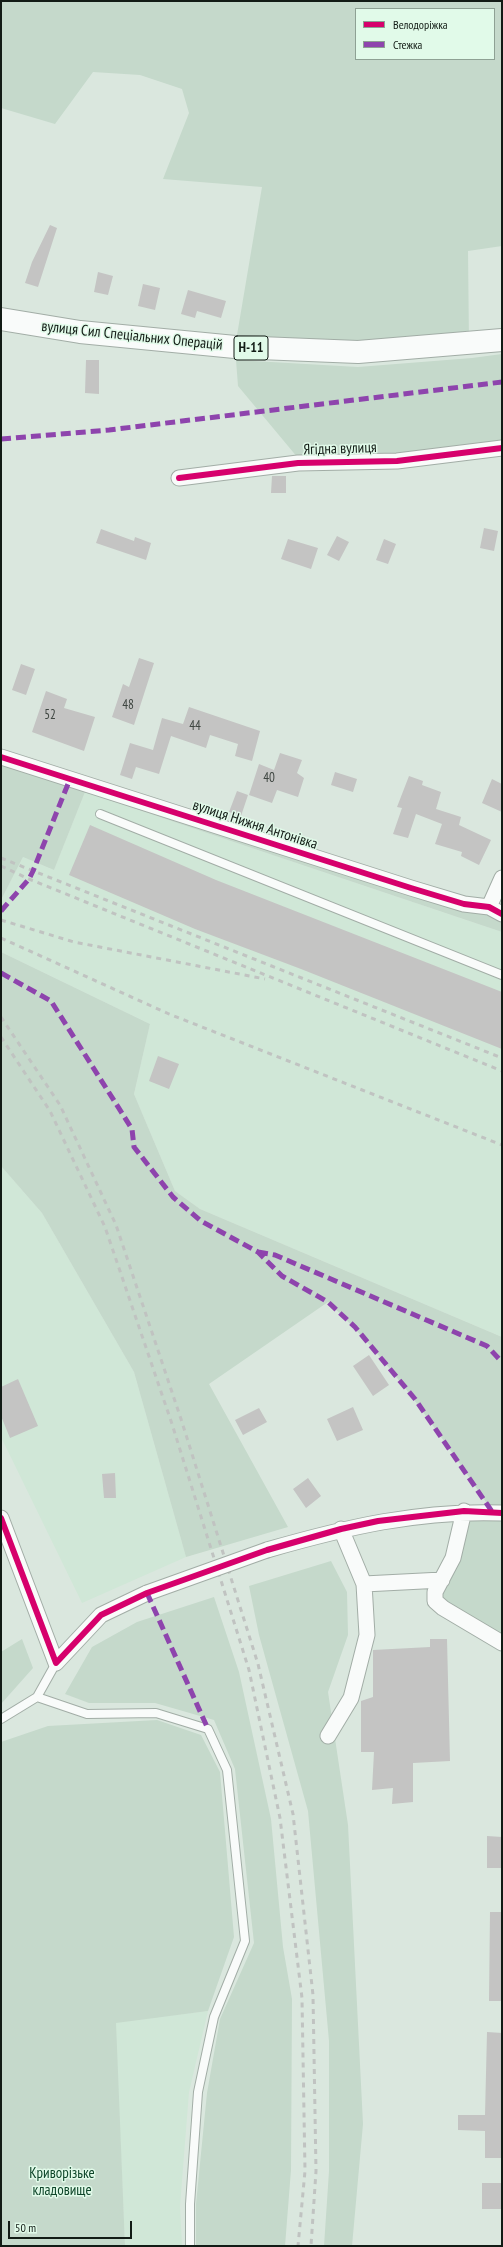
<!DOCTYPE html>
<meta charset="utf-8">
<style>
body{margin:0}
#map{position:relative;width:503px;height:2247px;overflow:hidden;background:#dae7de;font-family:"PT Sans Narrow",sans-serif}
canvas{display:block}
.frame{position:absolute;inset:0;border:2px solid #121b15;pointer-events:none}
.legend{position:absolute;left:355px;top:8px;width:140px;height:52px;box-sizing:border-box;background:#e1fae9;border:1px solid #8ea194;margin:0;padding:5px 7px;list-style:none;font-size:12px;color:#121b15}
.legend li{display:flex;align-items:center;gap:8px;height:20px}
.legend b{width:20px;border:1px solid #8ea194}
.scale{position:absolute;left:8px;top:2221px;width:124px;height:18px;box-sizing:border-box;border:2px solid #121b15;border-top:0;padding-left:5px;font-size:12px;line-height:14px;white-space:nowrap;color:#121b15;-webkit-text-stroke:3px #e1fae9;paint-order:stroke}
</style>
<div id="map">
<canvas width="503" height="2247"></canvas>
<div class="frame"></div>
<ul class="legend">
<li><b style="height:5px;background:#d6006c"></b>Велодоріжка</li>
<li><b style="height:5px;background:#8e44ad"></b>Стежка</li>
</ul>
<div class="scale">50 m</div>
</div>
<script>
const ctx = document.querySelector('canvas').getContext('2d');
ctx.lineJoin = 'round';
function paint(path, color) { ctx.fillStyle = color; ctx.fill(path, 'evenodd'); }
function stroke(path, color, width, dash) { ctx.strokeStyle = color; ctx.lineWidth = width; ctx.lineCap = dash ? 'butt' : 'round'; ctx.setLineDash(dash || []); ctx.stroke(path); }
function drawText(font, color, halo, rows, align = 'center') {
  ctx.font = font + ' "PT Sans Narrow",sans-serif'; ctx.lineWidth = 3; ctx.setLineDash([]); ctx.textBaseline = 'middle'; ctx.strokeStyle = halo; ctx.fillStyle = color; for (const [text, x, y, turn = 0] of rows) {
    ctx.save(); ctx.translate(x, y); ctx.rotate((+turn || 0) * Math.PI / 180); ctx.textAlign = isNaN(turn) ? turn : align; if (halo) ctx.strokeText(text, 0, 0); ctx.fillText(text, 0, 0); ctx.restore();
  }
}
paint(new Path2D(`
 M85,792L502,932V1337L200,1209L175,1191L134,1094L150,1024L1,952V900L23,857L54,870Z
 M1,1166L42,1213L134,1372L186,1557L82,1603L1,1437Z
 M208,2011L189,2092L180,2206L182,2246H125L115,2022Z`), '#d0e7d7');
paint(new Path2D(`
 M1,1H502V246L468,251L469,344L235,347L262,187L163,179L189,113L182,89L140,75L93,72L55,124L1,108ZM356,9H494V59H356Z
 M502,354V443L396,456L298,458L238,386L236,360L358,367L472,358Z
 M1,761L486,914L502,921V932L85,792L54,870L23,857L1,900Z
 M1,952L150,1024L134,1094L175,1191L200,1209L502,1337V1643L435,1601L464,1511L493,1512C442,1438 394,1364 328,1302L209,1384L288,1527L186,1557L134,1372L42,1213L1,1166Z
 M331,1561L347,1592L348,1635L328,1692L348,1825L363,2124L352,2246H324L329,2171V2041L308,1811L259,1635L249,1586Z
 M214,1597L239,1672L271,1819L283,1947L292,1999L291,2170L285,2246H196V2204L207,2093L220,2019L254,1943L235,1769L214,1720L155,1703H89L65,1694L92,1647L137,1622Z
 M22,1639L33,1668L1,1704V1652Z
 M157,1720L201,1735L220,1772L234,1937L208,2011L116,2023L125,2246H1V1742L48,1726Z`), '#c5d9cb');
paint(new Path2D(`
 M50,225L57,228L38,287L25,283L32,262Z
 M98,272L113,276L108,295L94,292Z
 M143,284L160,288L155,310L138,306Z
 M188,290L226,301L221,318L197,311L195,318L181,314Z
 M86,360H99V394L85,393Z
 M272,476H286V493H271Z
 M484,528L498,531L494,551L480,548Z
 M101,529L134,541L135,537L151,543L146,560L96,543Z
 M337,536L349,542L339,561L327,555Z
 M288,539L318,548L311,569L281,559Z
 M384,539L396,544L388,564L376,560Z
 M139,658L154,663L134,725L112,717L123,684L129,687Z
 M21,664L35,669L26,695L12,690Z
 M46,691L67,699L64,708L95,717L84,751L32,732Z
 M189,707L260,731L252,761L235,756L238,744L210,735L206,748L171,736L159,774L136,767L132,779L120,775L130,743L153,750L162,718L183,724Z
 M280,753L302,760L297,773L304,778L298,797L277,790L272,803L249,795L259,764L274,770Z
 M335,772L357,779L353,792L331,785Z
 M409,776L423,781L422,785L441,792L436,809L461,817L459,825L491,840L479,865L461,856L462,852L435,844L442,824L416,814L408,838L393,834L402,808L397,807Z
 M492,779L502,784V812L482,803Z
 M237,791L248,795L241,816L229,812Z
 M90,825L216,880L502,992V1049L301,969L195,929L69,875Z
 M158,1056L179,1064L169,1089L149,1081Z
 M369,1355L389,1385L373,1396L353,1366Z
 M18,1379L38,1426L10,1438L1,1416V1387Z
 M353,1407L363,1430L337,1441L327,1419Z
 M259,1408L267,1422L243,1435L235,1420Z
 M115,1473L116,1498H104L102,1474Z
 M308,1478L321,1496L306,1508L293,1489Z
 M430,1639H447L450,1761L413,1763V1802L392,1804L393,1788L372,1790L374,1752H361V1701L373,1697V1650L430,1647Z
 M487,1836L502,1837V1868H487Z
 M490,1912H502V2001H489Z
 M487,2032L502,2033V2158H485V2131L458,2130V2115H485Z
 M482,2183H502V2209H482Z`), '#c4c4c3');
const service = new Path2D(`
 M100,814L502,975
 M37,1697L87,1714L156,1713L208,1729L227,1770L245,1941L214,2017L198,2092L190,2204V2246
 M1,1719L37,1697L56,1663`);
const minor = new Path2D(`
 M179,478L298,463L397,461L502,448
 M1,757L411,888L464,904L489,907L502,914
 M489,907L502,878
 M464,1511L453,1558L435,1592V1601L443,1608L502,1643
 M1,1518L56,1663L101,1615L147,1593
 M267,1550C347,1527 419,1510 502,1513
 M364,1584L442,1580
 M328,1736L351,1698L367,1635L364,1584L341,1529`);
const primary = new Path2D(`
 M1,319L80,332L235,347L358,352L502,340`);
stroke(service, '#a2ada6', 10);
stroke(minor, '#a2ada6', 17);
stroke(primary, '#a2ada6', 24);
stroke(service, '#f9fbfa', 8);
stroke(minor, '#f9fbfa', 15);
stroke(primary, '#f9fbfa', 22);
stroke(new Path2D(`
 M1,858L502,1058
 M1,866L29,879L502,1071
 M1,920L74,942L265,979
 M1,938L169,1014L502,1145
 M1,1017L60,1105L116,1225L181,1419L258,1664L293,1814L313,1995L316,2171L311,2246
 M1,1037L50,1111L105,1227L172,1424L249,1670L280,1818L302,1998L305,2171L298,2246`), '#c0c3c1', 3, [5, 5]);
const minorBridge = new Path2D(`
 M147,1593L267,1550`);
stroke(minorBridge, '#a2ada6', 17, []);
stroke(minorBridge, '#f9fbfa', 15);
stroke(new Path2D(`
 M1,439L109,430L502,382
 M1,911L29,879L33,871L70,779
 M1,973L51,1001L132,1129L134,1147L173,1197L201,1221L258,1252L282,1276L328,1302L355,1327L415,1399L493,1513
 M258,1252L275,1255L487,1346L502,1362
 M147,1593L208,1729`), '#8e44ad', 5, [10, 5]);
stroke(new Path2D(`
 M179,478L298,463L397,461L502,448
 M1,757L411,888L464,904L489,907L502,914
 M1,1518L56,1663L101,1615L147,1593L267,1550L341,1529L378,1521L464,1511L502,1513`), '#d6006c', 6);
drawText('13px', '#3e4540', null, [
 ["48",128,705],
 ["52",50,715],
 ["44",195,726],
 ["40",269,778]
]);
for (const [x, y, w] of [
 [251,348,34]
]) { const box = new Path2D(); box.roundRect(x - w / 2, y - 12, w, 24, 3); ctx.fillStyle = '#e1fae9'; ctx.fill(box); stroke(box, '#121b15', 1); }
drawText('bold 14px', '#121b15', null, [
 ["Н-11",251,348]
]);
drawText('15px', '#121b15', '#e1fae9', [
 ["вулиця Сил Спеціальних Операцій",132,336,6],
 ["Ягідна вулиця",340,449,-2],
 ["вулиця Нижня Антонівка",255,825,18]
]);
drawText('15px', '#0e4529', '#e1fae9', [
 ["Криворізьке",62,2174],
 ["кладовище",62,2191]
]);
</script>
